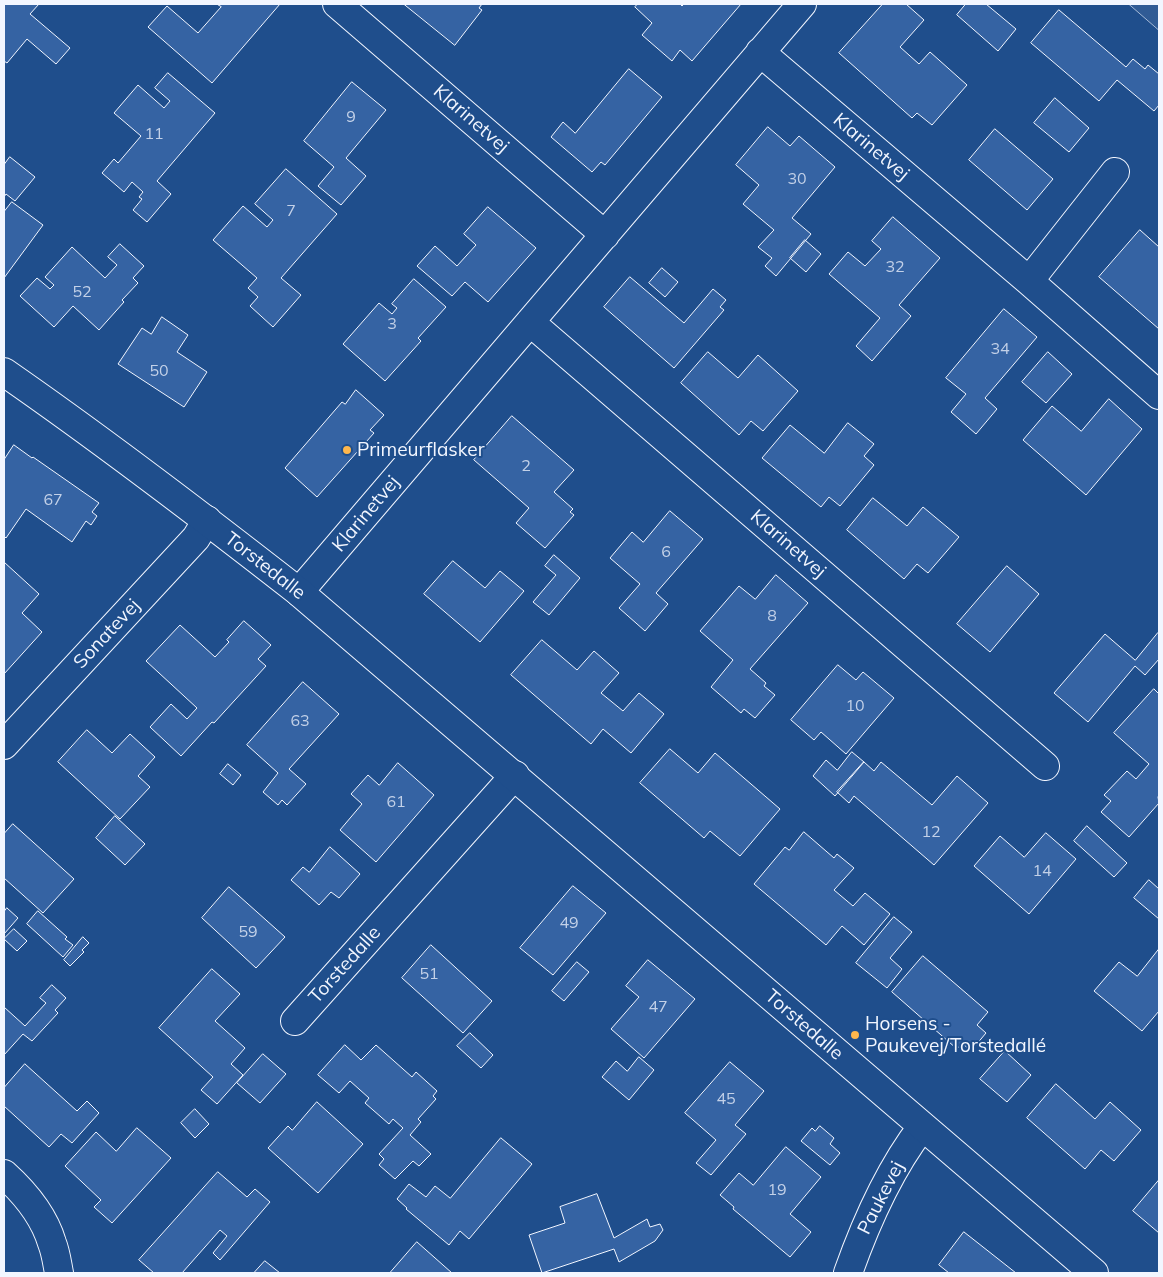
<!DOCTYPE html>
<meta charset="utf-8">
<style>
body{margin:0}
#map{position:relative;width:1163px;height:1277px;overflow:hidden;background:#1f4e8c;font-family:Mulish,sans-serif}
canvas{display:block}
.frame{position:absolute;inset:0;border:5px solid #f2f6ff;pointer-events:none}
</style>
<div id="map">
<canvas width="1163" height="1277"></canvas>
<div class="frame"></div>
</div>
<script>
const ctx = document.querySelector('canvas').getContext('2d');
ctx.lineJoin = 'round';
function paint(path, color) { ctx.fillStyle = color; ctx.fill(path, 'evenodd'); }
function stroke(path, color, width, dash) { ctx.strokeStyle = color; ctx.lineWidth = width; ctx.lineCap = dash ? 'butt' : 'round'; ctx.setLineDash(dash || []); ctx.stroke(path); }
function drawText(font, color, halo, rows, align = 'center') {
  ctx.font = font + ' Mulish,sans-serif'; ctx.lineWidth = 4; ctx.setLineDash([]); ctx.textBaseline = 'middle'; ctx.strokeStyle = halo; ctx.fillStyle = color; for (const [text, x, y, turn = 0] of rows) {
    ctx.save(); ctx.translate(x, y); ctx.rotate((+turn || 0) * Math.PI / 180); ctx.textAlign = isNaN(turn) ? turn : align; if (halo) ctx.strokeText(text, 0, 0); ctx.fillText(text, 0, 0); ctx.restore();
  }
}
const built = new Path2D(`
 M1129,4H1159V30Z`);
paint(built, '#305b95');
stroke(built, '#a8bbd7', 1);
const building = new Path2D(`
 M4,4H39L30,14L70,48L56,64L27,39L7,63L4,61Z
 M217,4H280L212,83L148,27L167,6L198,33L221,7Z
 M404,4H482L479,8L482,10L455,45Z
 M638,4H680L682,6L684,4H741L692,61L680,50L672,61L642,35L652,23L635,7Z
 M883,4H906L924,20L900,47L919,64L930,52L967,85L932,125L917,113L912,118L839,53Z
 M966,4H986L1016,29L998,51L957,15Z
 M1059,10L1126,67L1133,59L1145,69L1148,65L1159,74V105L1154,111L1117,80L1099,101L1031,43Z
 M629,69L662,97L605,165L601,162L592,172L551,137L563,122L575,133Z
 M168,73L215,113L157,181L171,194L147,222L133,210L142,199L139,197L143,192L132,182L124,192L102,173L114,159L118,163L141,136L114,113L138,85L164,108L170,101L155,88Z
 M352,82L386,110L346,158L366,176L341,205L318,186L334,167L304,141Z
 M1055,98L1089,128L1069,152L1034,123Z
 M768,127L790,146L799,136L835,167L792,218L811,234L776,276L765,266L772,258L758,247L774,230L743,204L759,185L736,165Z
 M995,129L1053,179L1027,210L969,160Z
 M10,157L35,177L15,201L6,194L4,197V165Z
 M286,169L337,214L281,278L301,295L273,327L250,306L258,297L248,288L257,278L213,240L243,206L267,227L273,220L255,204Z
 M12,202L43,225L4,278V212Z
 M488,207L536,248L488,302L465,282L452,296L417,266L435,246L457,266L476,245L464,234Z
 M893,217L940,258L899,305L911,316L872,361L856,346L880,318L829,274L848,252L865,266L881,249L872,241Z
 M1140,230L1159,247V329L1099,277Z
 M805,240L821,254L806,272L790,258Z
 M120,244L144,266L133,278L138,283L122,300L124,302L99,330L73,306L54,327L20,296L37,278L50,289L54,285L45,277L72,247L105,278L117,265L108,257Z
 M662,268L678,282L665,297L649,283Z
 M630,277L684,323L713,289L726,300L720,307L724,310L674,368L604,307Z
 M414,279L446,307L418,338L421,341L385,381L343,344L379,303L392,314L397,308L392,304Z
 M1004,309L1037,337L985,398L997,409L976,434L951,412L966,394L946,378Z
 M162,317L188,335L177,352L207,372L184,407L118,364L142,328L151,334Z
 M708,352L738,378L758,355L798,391L763,431L751,421L739,435L681,383Z
 M1048,352L1072,374L1046,403L1022,382Z
 M356,390L384,415L370,430L374,433L317,497L285,468L342,402L345,404Z
 M1109,399L1142,429L1086,495L1023,440L1052,406L1081,431Z
 M512,416L574,470L554,492L573,509L570,512L574,515L545,548L516,523L529,508L474,460Z
 M848,423L874,444L864,456L874,465L840,506L829,497L821,507L762,458L790,425L824,453Z
 M14,445L32,458L33,457L99,503L92,512L97,516L91,525L86,521L72,542L26,509L6,538L4,536V460Z
 M873,498L907,526L923,507L959,537L928,573L917,564L904,579L847,530Z
 M670,511L703,539L656,593L668,604L645,631L619,608L640,584L610,558L632,532L643,542Z
 M554,555L580,578L549,615L533,602L556,575L545,566Z
 M453,561L485,588L500,571L524,591L480,642L424,594Z
 M4,562L39,594L22,613L42,632L4,674Z
 M1007,566L1039,594L990,652L957,624Z
 M776,575L808,603L750,669L766,683L764,686L775,695L755,718L744,709L741,713L711,687L733,660L700,631L739,586L755,599Z
 M244,621L271,645L258,659L266,666L214,723L212,722L181,756L150,727L171,704L187,719L197,708L146,661L180,625L215,657L229,642L227,640Z
 M1158,633L1159,634V659L1145,675L1135,666L1088,722L1054,693L1105,634L1135,660Z
 M542,640L577,670L594,651L619,673L601,693L623,711L639,693L664,714L631,753L603,729L591,744L511,675Z
 M838,665L856,680L863,672L894,698L846,754L821,732L814,740L791,720Z
 M303,682L339,714L289,769L306,784L287,805L282,800L278,805L263,792L278,773L247,745Z
 M1154,689L1159,694V795L1158,797L1159,803L1129,837L1101,812L1111,801L1104,795L1127,771L1136,779L1149,764L1114,733Z
 M87,730L112,753L130,734L155,757L138,776L150,787L120,819L58,762Z
 M670,749L698,773L715,753L780,809L740,856L710,831L704,838L640,783Z
 M852,752L864,762L835,796L813,776L826,760L837,770Z
 M864,762L874,771L881,762L932,805L957,776L988,803L934,865L854,796L849,803L837,792Z
 M398,763L434,795L376,862L340,830L362,804L351,794L368,775L379,785Z
 M228,764L241,775L233,785L220,774Z
 M115,816L145,844L125,865L96,838Z
 M13,824L74,879L43,913L4,878V834Z
 M1087,826L1127,863L1114,877L1074,841Z
 M804,832L834,858L837,854L854,868L834,890L853,906L865,893L890,914L864,945L842,926L826,945L754,884L785,847L789,850Z
 M1046,833L1076,859L1029,914L974,866L1000,836L1024,857Z
 M330,847L360,874L339,898L331,892L319,905L291,880L303,867L309,872Z
 M1149,880L1159,889V919L1134,898Z
 M573,886L606,913L553,975L520,948Z
 M229,887L285,937L256,968L202,918Z
 M7,908L18,918L4,934V912Z
 M38,911L67,937L65,939L73,945L63,957L27,924Z
 M894,917L912,932L890,958L902,969L887,988L856,963Z
 M14,929L27,941L17,951L4,939Z
 M83,937L89,943L82,950L84,952L70,966L64,960Z
 M431,945L492,1001L463,1033L402,978Z
 M1159,949V1011L1142,1031L1094,991L1119,962L1137,976Z
 M923,956L988,1012L977,1025L986,1033L971,1051L962,1043L957,1049L892,992Z
 M648,960L695,999L644,1058L611,1029L639,997L626,986Z
 M577,962L589,972L564,1001L552,991Z
 M212,969L240,994L215,1021L245,1048L231,1064L243,1075L217,1104L201,1090L213,1077L159,1028Z
 M52,985L66,998L55,1010L58,1013L32,1041L23,1034L4,1055V1007L25,1026L46,1003L40,998Z
 M470,1033L493,1055L481,1068L457,1046Z
 M345,1045L361,1060L376,1045L412,1077L416,1072L437,1091L433,1096L436,1099L418,1119L421,1122L410,1135L431,1154L419,1166L413,1161L395,1179L379,1165L384,1159L379,1154L403,1128L393,1119L389,1124L365,1103L369,1098L350,1081L339,1093L318,1075Z
 M1005,1051L1031,1075L1007,1102L980,1079Z
 M263,1054L286,1074L260,1103L237,1083Z
 M639,1057L654,1070L629,1100L602,1077L616,1061L627,1071Z
 M730,1062L764,1091L735,1125L746,1134L711,1175L696,1163L716,1140L685,1113Z
 M25,1064L77,1111L87,1101L99,1113L72,1143L61,1134L49,1147L4,1106V1088Z
 M1056,1084L1095,1119L1110,1102L1141,1130L1114,1161L1101,1150L1085,1169L1027,1118Z
 M317,1102L363,1144L318,1193L268,1148L288,1126L292,1130Z
 M195,1109L209,1124L195,1138L181,1123Z
 M820,1126L834,1138L830,1144L840,1153L830,1165L801,1141L812,1128L815,1131Z
 M137,1128L171,1158L112,1223L94,1207L101,1200L65,1166L96,1132L116,1151Z
 M501,1138L532,1164L469,1239L460,1231L449,1245L406,1209L407,1208L397,1199L409,1184L426,1197L435,1186L450,1198Z
 M786,1147L821,1177L790,1214L811,1232L790,1257L733,1209L734,1207L720,1195L739,1173L753,1185Z
 M218,1172L247,1197L255,1189L270,1202L220,1260L213,1253L227,1236L220,1230L182,1273H154L139,1260Z
 M1159,1180V1233L1133,1211Z
 M597,1194L614,1238L647,1219L650,1227L660,1224L663,1230L655,1241L619,1262L614,1249L542,1273L529,1235L565,1223L560,1207Z
 M964,1232L1016,1273H949L939,1265Z
 M417,1242L452,1273H390Z
 M265,1261L280,1273H254Z`);
paint(building, '#3563a3');
stroke(building, '#f2f6ff', 1);
const street = new Path2D(`
 M337,4L605,235
 M760,52L1029,281L1159,395
 M1029,281L1115,172
 M530,322L1045,766
 M299,592L802,4
 M4,745L196,538L207,520
 M295,1021L515,775
 M4,1174C24,1192 44,1216 52,1243C56,1253 57,1263 59,1273
 M848,1273C866,1222 889,1170 922,1127`);
const secondary = new Path2D(`
 M4,372C105,442 203,517 299,592L1094,1273`);
stroke(street, '#f2f6ff', 30);
stroke(secondary, '#f2f6ff', 30);
stroke(street, '#1f4e8c', 28);
stroke(secondary, '#1f4e8c', 28);
for (const [x, y, r, color] of [
 [347,450,5,"#ffb74d"],
 [855,1035,5,"#ffb74d"]
]) { const dot = new Path2D(); dot.arc(x, y, r, 0, 2 * Math.PI); ctx.fillStyle = color; ctx.fill(dot); stroke(dot, '#1f4e8c', 2); }
drawText('16px', '#c3d1e8', null, [
 ["9",351,117],
 ["11",154,134],
 ["30",797,179],
 ["7",291,211],
 ["32",895,267],
 ["52",82,292],
 ["3",392,324],
 ["34",1000,349],
 ["50",159,371],
 ["2",526,466],
 ["67",53,500],
 ["6",666,552],
 ["8",772,616],
 ["10",855,706],
 ["63",300,721],
 ["61",396,802],
 ["12",931,832],
 ["14",1042,871],
 ["49",569,923],
 ["59",248,932],
 ["51",429,974],
 ["47",658,1007],
 ["45",726,1099],
 ["19",777,1190]
]);
drawText('19px', '#f2f6ff', '#1f4e8c', [
 ["Klarinetvej",471,119,41],
 ["Klarinetvej",871,147,40],
 ["Klarinetvej",366,514,-50],
 ["Klarinetvej",788,544,41],
 ["Torstedalle",265,566,38],
 ["Sonatevej",107,634,-47],
 ["Torstedalle",345,965,-48],
 ["Torstedalle",804,1025,41],
 ["Paukevej",881,1198,-63]
]);
drawText('19px', '#f2f6ff', '#1f4e8c', [
 ["Primeurflasker",357,450],
 ["Horsens -",865,1024],
 ["Paukevej/Torstedallé",865,1046]
], 'left');
</script>
